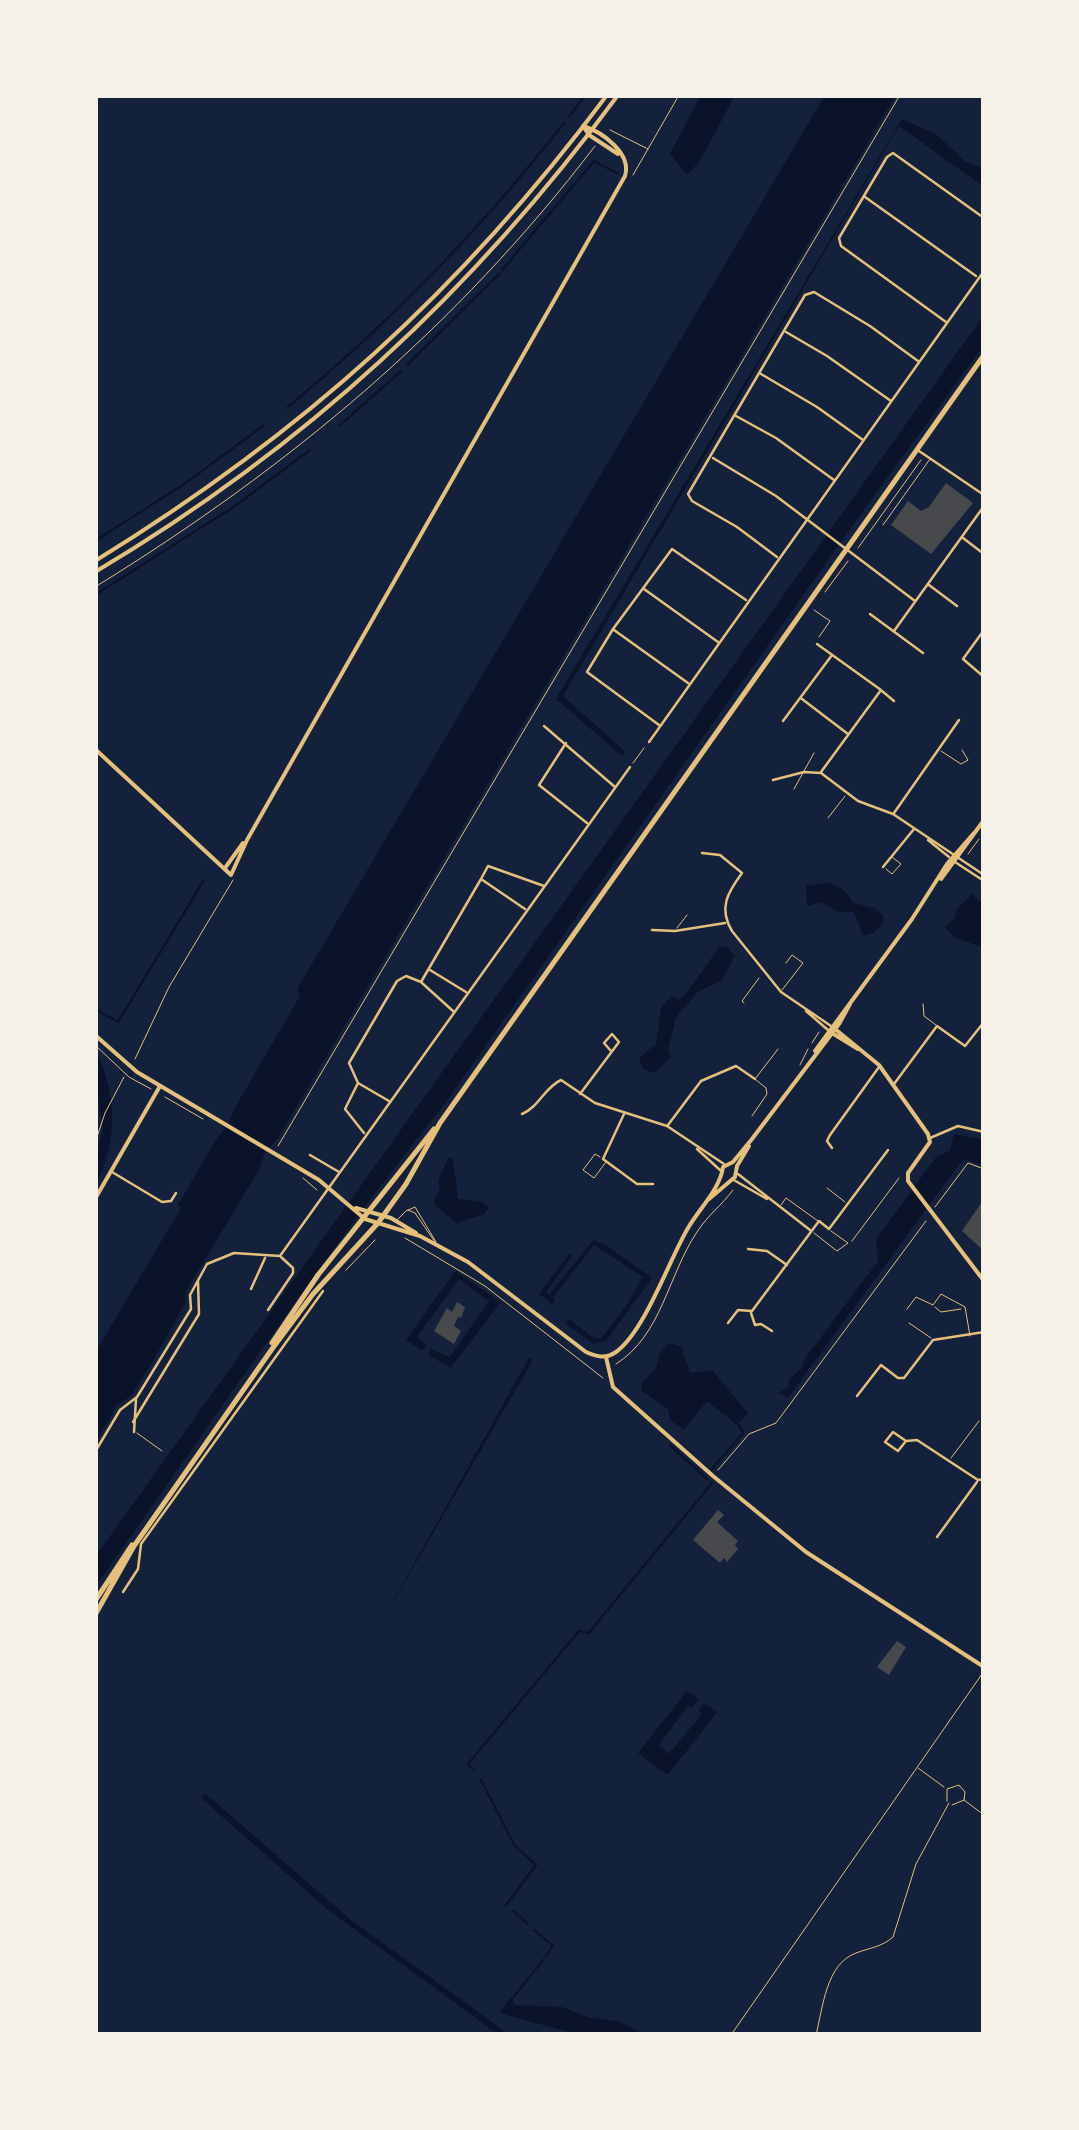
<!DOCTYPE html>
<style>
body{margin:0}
#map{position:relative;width:1079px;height:2130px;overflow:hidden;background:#14213d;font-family:Arial,sans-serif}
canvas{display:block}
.frame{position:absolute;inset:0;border:98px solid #f6f1e7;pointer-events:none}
</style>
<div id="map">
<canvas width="1079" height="2130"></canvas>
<div class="frame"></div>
</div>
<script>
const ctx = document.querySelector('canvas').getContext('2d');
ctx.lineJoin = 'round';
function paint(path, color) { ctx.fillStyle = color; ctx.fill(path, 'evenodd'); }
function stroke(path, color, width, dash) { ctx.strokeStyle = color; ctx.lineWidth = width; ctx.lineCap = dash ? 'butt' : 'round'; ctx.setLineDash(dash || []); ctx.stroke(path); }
paint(new Path2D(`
 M701,95H735L700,161L687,175L670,154Z
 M825,95H896L278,1138L270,1147L267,1146L260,1168L186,1291L185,1304L153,1361L131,1396L117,1405L95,1444V1353L181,1208L178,1205L215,1141L229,1123L233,1111L300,996L297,989Z
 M902,119L937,135L966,162L984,169V187L899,126L563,696L626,752L622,756L556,699Z
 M984,315V345L847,533L441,1109C317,1262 210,1427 95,1587V1557Z
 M830,882L845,891L853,903L875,908L883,915V922L874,933L863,936L854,912H838L822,902L807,906L806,886Z
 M972,894L984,905V948L956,938L944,927L955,918L956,910Z
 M720,946H726L735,956L722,980L698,992L676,1017L668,1051L671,1057L655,1073L643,1069L639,1058L656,1044L661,1008L671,996L678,1000L685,995Z
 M95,1048C117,1095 119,1139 95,1186V1161L103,1128L95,1084Z
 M954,1134L984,1140V1165L963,1159L788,1398L779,1393L788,1387L790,1378L801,1369L804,1360L878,1261L876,1239L936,1157L950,1151Z
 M448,1158H453L458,1199L483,1202L489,1208L484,1214L457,1223L435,1206L434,1199L440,1189L438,1181Z
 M593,1240L604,1244L652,1278L607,1340L593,1344L565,1323L569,1319L594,1338H601L626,1306L643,1277L594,1245L553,1297L555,1301L552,1304L539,1294L570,1253L573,1255L546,1292L549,1295Z
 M455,1271L501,1302L451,1368L428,1355L430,1348L449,1357L452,1354L489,1301L459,1279L417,1337L427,1345L422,1351L406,1340Z
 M669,1343L681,1346L690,1373L712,1370L748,1413L737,1425L707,1401L684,1430L670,1420L668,1409L642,1391L641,1384L656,1368L660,1352Z
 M529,1358L532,1359L530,1365L371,1641Z
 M687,1691L699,1699L692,1707L688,1706L659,1745L669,1754L701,1715L699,1710L705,1703L717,1712L668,1775L638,1753Z
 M205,1793L351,1920L510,2035H499L328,1910L201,1798Z
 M511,1997L515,2005L562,2007L588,2017L621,2022L644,2035L569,2032L499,2013Z`), '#0b132b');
stroke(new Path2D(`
 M569,117L585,95
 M502,270L594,161L617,173
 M408,364L499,274
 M288,407C391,322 482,228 564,123
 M339,426L401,371
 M95,541L187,482L263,426
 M95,595L235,506L310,450
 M95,1009L118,1022L204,880
 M670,1445L707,1479
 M712,1469L743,1433L738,1423
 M474,1770L468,1764L579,1631L589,1633L592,1629L712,1483
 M481,1780L515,1846L536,1865L506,1905
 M513,1911L528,1924
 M534,1930L553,1946L546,1956
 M512,1999L543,1960`), '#0b132b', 2.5);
paint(new Path2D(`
 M946,483L973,503L931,554L891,525L908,501L921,511L929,507Z
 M984,1199V1251L962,1231Z
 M457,1302L465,1307L461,1318L458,1317L454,1326L461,1331L454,1344L434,1331L447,1308L452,1312Z
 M718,1510L724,1515L717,1522L738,1541L735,1545L738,1549L727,1562L724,1558L720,1563L693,1540Z
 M897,1641L906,1647L889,1675L877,1667Z`), '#48494c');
stroke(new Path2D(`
 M610,130L648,149
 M633,175L679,95
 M858,548L921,460
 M95,587C290,467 456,328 595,146
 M825,592L848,561
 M814,610L830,621L819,637
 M633,763L644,748
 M968,854L979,839
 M744,1003L742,1001L759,978
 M812,1043L819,1032
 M95,1045L129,1077L151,1089
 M135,1059L169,987L233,880
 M800,1065L808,1049
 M165,1097L203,1119
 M95,1143L105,1113L124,1077
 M278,1146L900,95
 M303,1178L317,1190
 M935,1207L968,1163L984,1169
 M405,1238L485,1286L603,1378
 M852,1241L899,1178
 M346,1270L375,1240
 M616,1364C662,1335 668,1275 697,1232C707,1216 722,1205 733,1190
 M718,1470L749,1434L776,1423L926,1221
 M918,1768L944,1787
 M947,1801V1789L959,1785L965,1792L964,1800L984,1815
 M952,1805L964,1800
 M731,2035L982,1674
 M816,2035C823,2007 826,1964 856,1953C869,1948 882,1947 893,1937L916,1864L949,1803`), '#e5c07b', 1);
stroke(new Path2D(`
 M883,525L930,459
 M941,751L961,764L968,760L962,750
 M794,789L814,753
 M828,818L845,796
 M886,869L892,874L901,864L892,857
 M677,928L687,915
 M782,990L803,963L792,955L786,963
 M923,1004L924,1016L936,1025
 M752,1116L767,1094L766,1088L755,1079L778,1049
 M600,1157L595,1154L583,1170L594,1178L606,1162
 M827,1188L845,1202
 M781,1205L786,1198L818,1221
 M408,1210L415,1213L435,1242
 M397,1220L406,1211L415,1207L436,1242
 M814,1233L837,1251L848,1243L831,1231
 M935,1307L941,1312L961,1309
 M907,1309L916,1297L933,1305L941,1294L965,1307L970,1336
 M909,1323L931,1338
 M137,1433L162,1451
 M951,1458L979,1421`), '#e5c07b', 1);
stroke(new Path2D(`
 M865,197L976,276
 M946,322L841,246L839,238L887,157L893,153L984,218
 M786,332L827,356L891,401
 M761,374L817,407L863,440
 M736,416L776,438L834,480
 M919,451L984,495
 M713,458L776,496L915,601
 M963,538L984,554
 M777,557L737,527L692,501L688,494L805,295L814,292L870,326L918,361
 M929,585L957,606
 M644,589L718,642
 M870,614L923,653
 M614,630L688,683
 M984,630L963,659L984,677
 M894,631L984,506
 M817,644L881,690L821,772
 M882,691L894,701
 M802,699L848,734
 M783,721L832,655
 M659,725L587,672L613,629L672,549L746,600
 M544,726L615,787
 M649,742L984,271
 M566,743L539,785L587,823
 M773,780L804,772L821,773L858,801L893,814L984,875
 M894,813L959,720
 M928,840L949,857
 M702,853L720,855L742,873C728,892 718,908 732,931L781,992L831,1026
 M955,862L984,881
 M883,867L914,829
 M525,909L481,879L488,866L544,886
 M652,930L675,931L725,923
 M430,970L466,992
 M422,983L453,1011
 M806,1011L828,1030
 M358,1083L349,1063L397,981L406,976L421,982L481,879
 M894,1084L937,1026L965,1046L984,1022
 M580,1094L619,1042L612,1034L604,1043L611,1051
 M522,1114C539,1107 545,1087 561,1080L595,1103L667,1126L724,1164
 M624,1114L603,1159L637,1184H653
 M668,1125L701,1081L736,1066L755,1079
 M364,1133L345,1109L358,1083L389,1101
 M930,1138L958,1126L984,1132
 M832,1148L827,1141L830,1135L879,1067
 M697,1149L720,1170
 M310,1155L339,1172
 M112,1172L162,1202L171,1201L176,1193
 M738,1174L810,1230
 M732,1179L767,1199
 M748,1249L767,1251L787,1265
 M251,1289L265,1258
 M268,1310L293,1273V1268L281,1257
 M751,1313L755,1325L761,1324L772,1331
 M728,1323L738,1310L752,1311L819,1221L829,1229L888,1150
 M857,1396L881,1365L898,1378H904L933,1340L984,1332
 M133,1422L199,1314L198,1281
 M134,1432L136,1399
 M906,1441L898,1451L885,1442L893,1432L906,1441L917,1440L978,1480L984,1479
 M95,1452L120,1410L137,1397L191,1309L190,1295L207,1264L234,1253L280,1256L630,767
 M937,1537L977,1482
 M123,1592L138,1569L141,1544L323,1291`), '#e5c07b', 2.5);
stroke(new Path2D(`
 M583,126L589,135L618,154
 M95,749L231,875L247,840L625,176C632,154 603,132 583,126
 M225,868L243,843
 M835,1029L879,1065L928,1134L930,1142L908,1173V1181L984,1281
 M832,1033L858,1049
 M95,1199L160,1086
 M606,1357L613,1387L713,1476L806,1552L984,1667`), '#e5c07b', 4);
stroke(new Path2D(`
 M95,561C303,433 461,291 607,95
 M95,572C305,447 473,292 618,95
 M941,879L984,820
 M95,1035L137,1072L319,1180L365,1219L420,1236L468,1262L586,1352C597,1357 606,1359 616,1352C645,1331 669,1260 688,1228C699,1209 720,1189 723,1167L733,1162L752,1139L839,1024L850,1004
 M815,1051L912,919L947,864L974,833
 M709,1199L735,1177L737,1166L749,1146
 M356,1208L391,1218L416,1233`), '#e5c07b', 4);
stroke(new Path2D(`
 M272,1343L318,1275L434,1129
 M95,1601L132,1545
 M95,1615L134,1546L272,1349L313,1294L378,1223L406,1184L440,1123L984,355`), '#e5c07b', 5);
</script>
